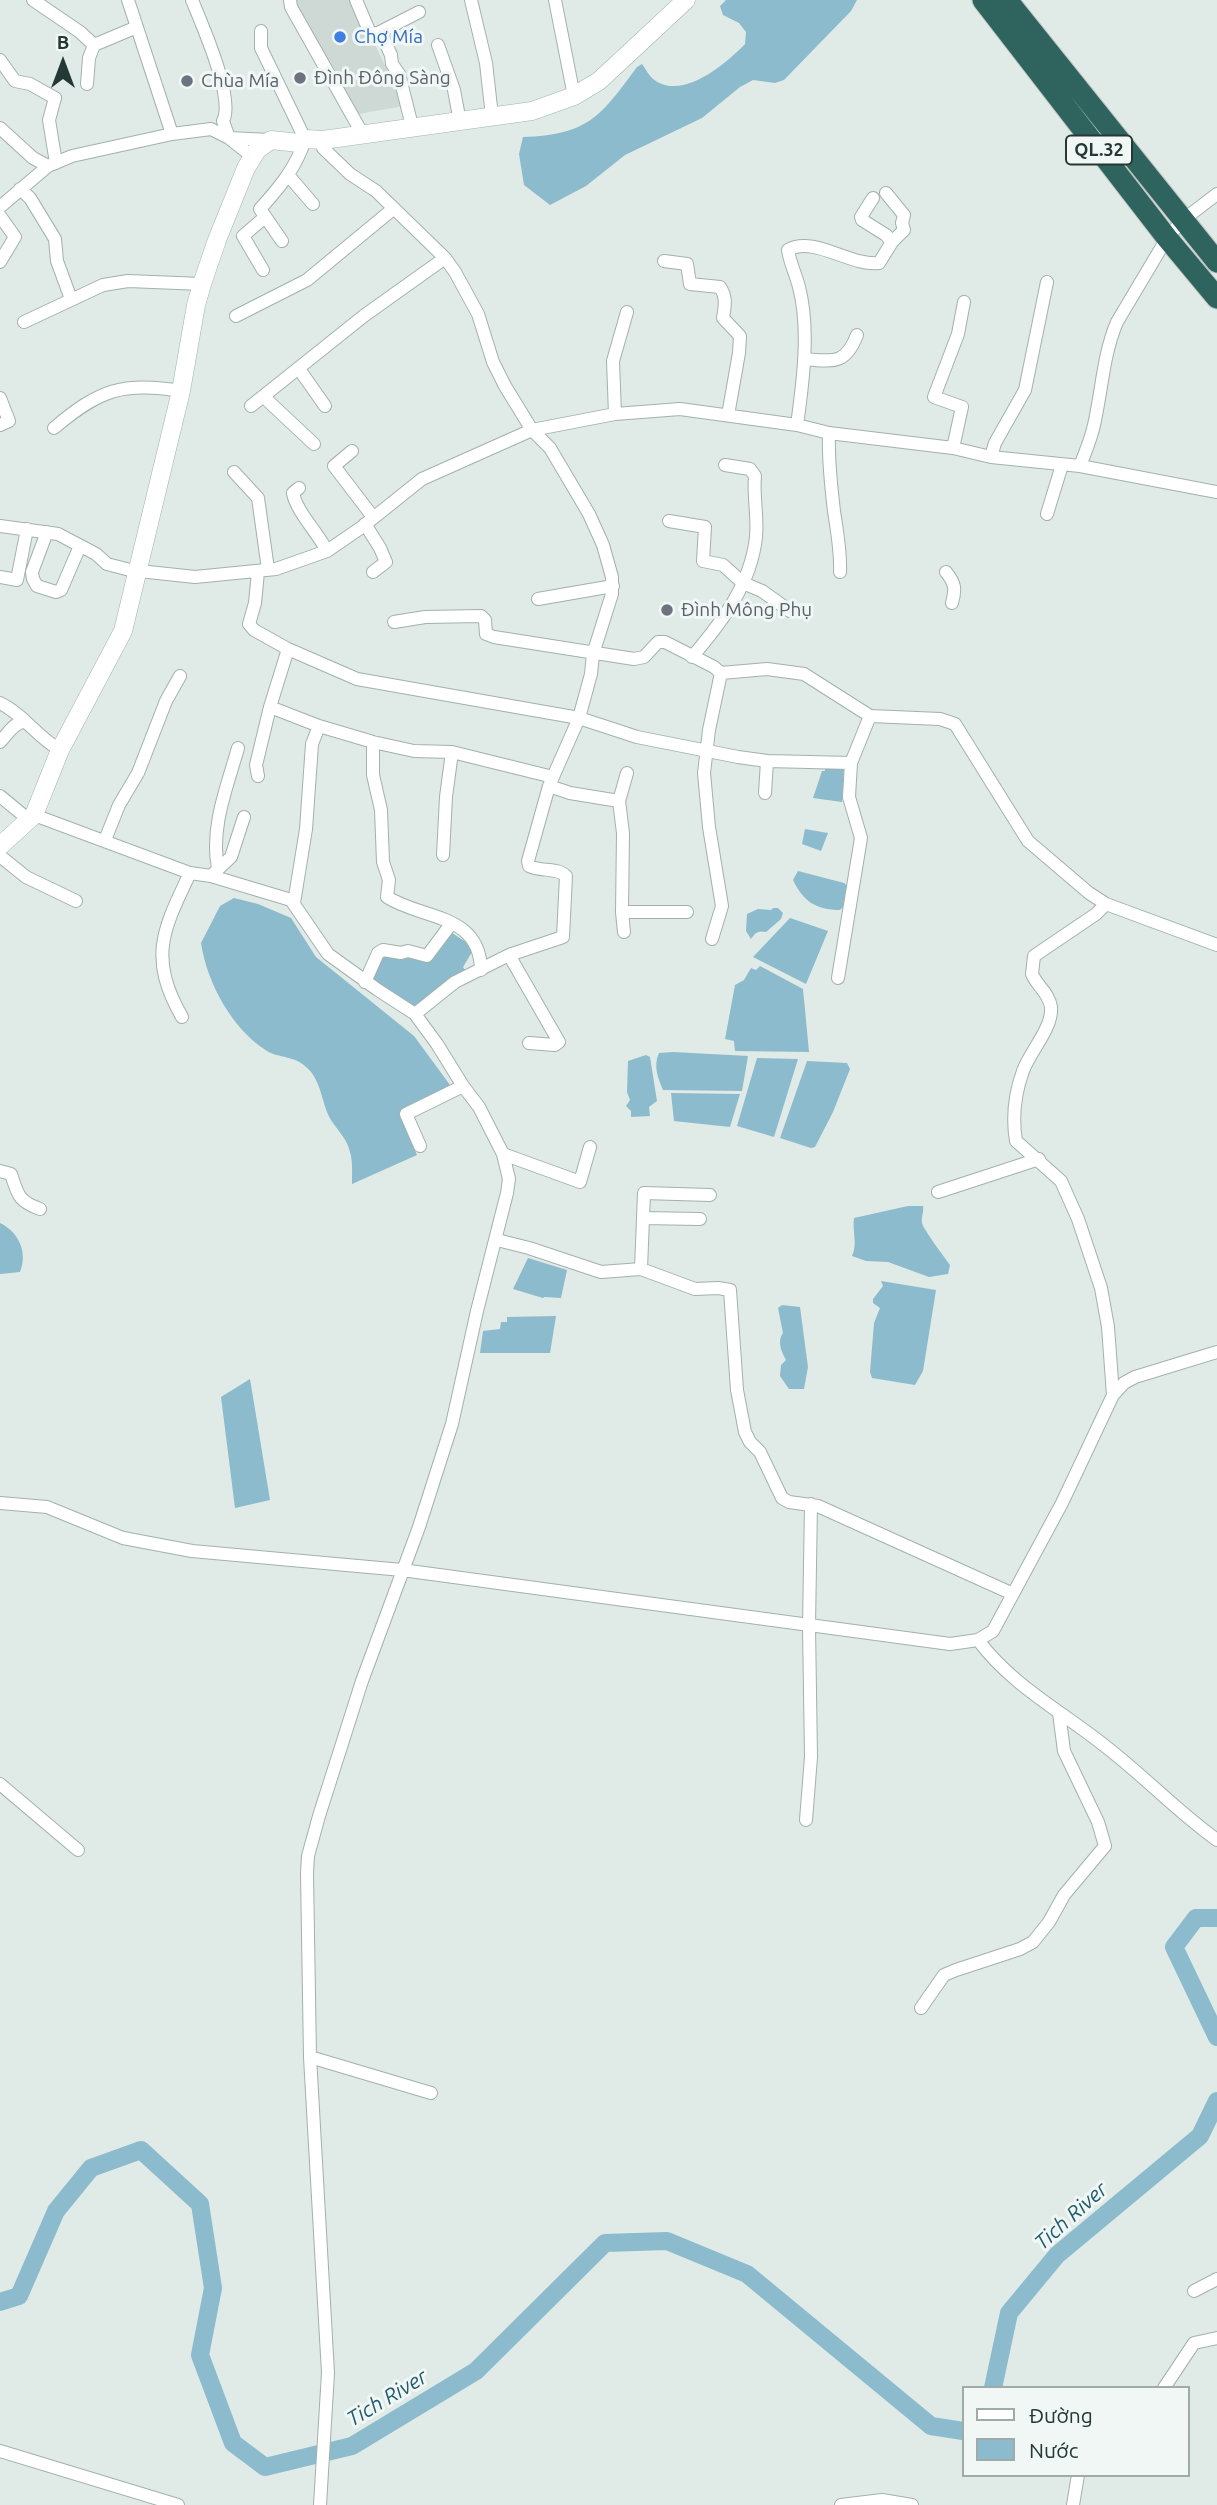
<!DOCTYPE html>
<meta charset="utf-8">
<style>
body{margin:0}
#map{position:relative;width:1217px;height:2505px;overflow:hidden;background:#e0eae6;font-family:Ubuntu,sans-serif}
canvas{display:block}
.legend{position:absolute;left:962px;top:2386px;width:228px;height:91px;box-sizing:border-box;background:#f0f7f4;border:2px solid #9eaba8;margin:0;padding:9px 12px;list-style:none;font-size:21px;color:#223935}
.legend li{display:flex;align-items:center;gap:14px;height:35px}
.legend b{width:35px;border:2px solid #9eaba8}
.north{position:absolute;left:28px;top:28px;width:70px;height:70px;-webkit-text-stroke:5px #f0f7f4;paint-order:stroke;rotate:0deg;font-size:19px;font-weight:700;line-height:28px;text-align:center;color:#223935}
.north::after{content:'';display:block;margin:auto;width:24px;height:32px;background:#223935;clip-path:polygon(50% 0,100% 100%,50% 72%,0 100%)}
</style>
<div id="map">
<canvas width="1217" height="2505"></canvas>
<ul class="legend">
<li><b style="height:9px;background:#fff"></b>Đường</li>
<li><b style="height:19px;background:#8bbbcc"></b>Nước</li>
</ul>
<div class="north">B</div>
</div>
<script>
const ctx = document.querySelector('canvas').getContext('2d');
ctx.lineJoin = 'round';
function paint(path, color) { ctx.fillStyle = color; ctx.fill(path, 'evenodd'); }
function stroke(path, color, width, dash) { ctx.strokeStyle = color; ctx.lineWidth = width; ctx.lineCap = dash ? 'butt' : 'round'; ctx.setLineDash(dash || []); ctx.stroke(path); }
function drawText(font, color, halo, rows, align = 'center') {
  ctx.font = font + ' Ubuntu,sans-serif'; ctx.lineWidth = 6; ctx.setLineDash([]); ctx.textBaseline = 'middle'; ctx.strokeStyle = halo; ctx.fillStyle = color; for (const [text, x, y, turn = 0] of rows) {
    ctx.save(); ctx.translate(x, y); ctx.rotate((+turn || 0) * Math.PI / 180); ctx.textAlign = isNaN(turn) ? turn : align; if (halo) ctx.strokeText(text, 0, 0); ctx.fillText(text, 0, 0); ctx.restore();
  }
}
paint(new Path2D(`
 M294,0H354L404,106L352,115Z`), '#ced9d5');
paint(new Path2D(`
 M726,0H857L851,11L784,80L775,83L753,80L740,87L702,118L625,155L586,186L550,205L524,185L519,154L523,137C588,135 601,116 637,67L642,64C645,68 648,74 652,78C680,103 726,64 745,44L746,32L739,23L723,15L720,6Z
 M825,767L844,768L842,802L813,798L822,771H825Z
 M805,829L828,833L821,851L802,844Z
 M798,871L844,883L849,887L844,906L840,910C816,910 803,901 793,880Z
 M234,898L258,904L291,918L316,957L414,1036L450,1085L399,1113L417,1155L352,1184C352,1174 353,1162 350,1152C347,1139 338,1131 331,1120C321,1103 322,1080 306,1067C295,1056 279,1058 267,1051C232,1029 207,983 201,943L220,906Z
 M773,908H778L783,913L781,919L766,932C758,930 755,933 751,939L746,931L747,914L758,909L771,910Z
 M790,918L828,931L806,984L753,957Z
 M449,931L469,944L472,952L463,967L465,970L413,1009L370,980L383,953L430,960Z
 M760,966L803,989L809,1052L735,1051L734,1041L725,1039L735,985L744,980L751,968L756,970Z
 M673,1052L748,1056L742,1091L663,1090C658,1078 653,1066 659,1053Z
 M646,1055L650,1057L657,1101L649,1107L650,1116L631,1117V1111L626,1106L630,1100L627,1092L628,1061Z
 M757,1058L798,1059L774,1137L737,1126Z
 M807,1061L847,1063L850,1069L833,1112L815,1147L811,1148L780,1138Z
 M671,1093L740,1094L730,1127L674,1121Z
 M908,1206H923C924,1212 921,1217 922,1223C923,1229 945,1258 950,1265L948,1274L929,1277L888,1262L866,1261L852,1256C858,1244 852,1231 854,1218Z
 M0,1223C19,1232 28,1253 20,1272L0,1274Z
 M528,1258L567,1270L561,1298L544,1297L543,1298L513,1289Z
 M881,1281L936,1290L923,1371L915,1385L872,1378L870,1372L874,1323L880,1308L873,1303V1299L883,1286Z
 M782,1305L800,1307L808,1367L804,1389H789L780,1376L781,1365L786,1360C781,1351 777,1341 783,1333L778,1308Z
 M556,1316L550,1353H480L483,1331L500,1329L501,1322H507V1317Z
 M250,1379L270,1500L235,1508L221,1397Z`), '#8bbbcc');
stroke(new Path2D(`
 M1217,1918H1196L1174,1947L1217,2037
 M0,2302L19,2296L56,2211L91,2168L141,2150L200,2204L213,2288L200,2355L233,2443L265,2467L352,2446L476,2371L605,2243L667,2241L747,2274L931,2426L963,2431
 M993,2388L1009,2313L1057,2255L1200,2136L1217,2101`), '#8bbbcc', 18);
const street = new Path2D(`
 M33,0L80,32L94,45
 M128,0L172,134
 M192,0C202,25 235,98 223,121L229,138L253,157
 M290,0L291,7L362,133
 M356,0L370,33H381L391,55L392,64L399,74L412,126
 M471,0L486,63L492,116
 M555,0L574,96
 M261,31V48L305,139
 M376,34L419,12
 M438,45L454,90L460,122
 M0,60L15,81L30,84L55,98L49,120L56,163
 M87,84L89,58L94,45L137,27
 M0,128L33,158L48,166
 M323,140V148L350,174L376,191L445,258L455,272L478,314L493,362L505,386L532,430L550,448L589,514L603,545L612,577V594L593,654L591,674L579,718L549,786L528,861L529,866C541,872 557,867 566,876L563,937L509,955L455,982L415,1014
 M288,175L313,204
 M20,189L30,198L55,239L57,261L71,299
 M873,198L861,217L862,220L886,235L892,242
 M0,207L48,166L72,156L172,134L211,129L229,138L270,140
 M0,216L15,237L0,262
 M282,241L260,209C277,190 292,173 302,148L299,143
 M664,261L687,264L690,284L720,287C727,298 725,305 723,318L740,336L739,353L728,415
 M263,270L243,236L265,217
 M236,316L307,280L393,209
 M24,322L103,285L128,281L202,284
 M804,359C832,361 845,366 857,335
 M299,369L325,406
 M267,393V400L314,444
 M0,398L9,421L0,425
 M251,406L365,315L445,258
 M615,414L613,361L627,312
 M797,425C803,382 810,329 799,287C796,275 790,263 788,250C813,235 852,267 879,263L892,242L904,230L902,223L904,215L886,193
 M54,428C99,390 123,381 181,391
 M829,433C828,459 831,486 834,511C837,532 841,551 840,572
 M953,448L962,407L934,397L958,334L964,302
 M352,451L334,466L373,517
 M991,457L995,443L1025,390L1047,282
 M1080,466C1085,453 1091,439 1094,425C1102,390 1103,355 1117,322L1167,238L1183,220L1217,194
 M234,472L258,498L268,569
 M299,488L293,493C296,511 318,533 327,551
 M1047,514L1062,465
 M669,521L705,527L703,561L723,565L743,583L762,591L790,611
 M365,524L380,548L386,562L373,572
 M0,526L58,534L96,554L107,564L130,570L195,577L276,569L327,551L362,527L422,479L532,430L615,414L680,409L797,425L829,433L953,448L991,457L1080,466L1217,492
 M47,532L32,572L33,579L37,586L56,592L61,590L80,546
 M258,572L255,603L249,624L254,630L288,649L357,679L579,718L637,737L738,757L767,761L851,763L870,716
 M946,572C955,583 956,589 952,603
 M0,577L17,580L27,529
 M538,599L613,586
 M394,622L425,617L481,616L485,620L486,634L494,637L634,659L644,657L658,642H665L714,667L721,673L767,669L804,674L870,716L940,719L955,724L1028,841L1089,893L1106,904L1217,945
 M288,649L270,707L319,726
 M692,657C722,622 751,584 756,537C758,516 753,496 755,476L750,469L725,465
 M0,703C23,714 37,737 60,750
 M0,742C7,735 14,722 24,722
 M373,742V775L381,810L383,862L389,880L387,897C423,920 480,913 481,970
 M258,776L256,765L270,707
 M549,786L570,793L619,801L623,833L622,912H687
 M765,793L767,761
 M0,796L29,820
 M619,801L627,773
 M34,815L190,873L211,876L291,900L328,954L378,990L415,1014L437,1044L463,1086L479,1107L503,1154L509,1179L507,1193L477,1311L452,1424L419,1527L362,1681L319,1816L308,1856L307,1873L310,2057L431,2093
 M105,840L119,805L138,773L166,701L180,676
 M443,855L446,797L452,752
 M0,856L26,877L76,901
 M218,868C210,828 227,787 238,748
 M213,874L231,857L244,817
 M294,903L306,829L312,744L319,726L373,742L414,751L452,752L553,777
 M1106,904L1096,914L1034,956L1032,974C1037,986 1049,993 1051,1007C1053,1028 1030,1051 1023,1071C1015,1093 1012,1117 1016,1141L1061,1181L1078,1219L1101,1288L1108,1327L1113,1395
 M622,912L624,932
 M712,939L722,906L709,827L704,773L709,730L721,673
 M509,955L559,1042L555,1045L529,1043
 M838,978L861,838L849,797L851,763
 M365,982L378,953L383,950L401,953L408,951L427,956L451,924
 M182,1017C148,957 163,930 190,873
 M420,1146L406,1114L463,1086
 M503,1154L580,1182L590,1147
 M0,1171L11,1174C18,1195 18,1201 40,1209
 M938,1192L1039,1159
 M643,1218L644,1193L710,1195
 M497,1240L529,1248L601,1272L641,1269L643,1218L700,1219
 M641,1269L695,1289L718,1288L730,1290L737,1390L745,1432L750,1442L760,1452L782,1498L789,1502L818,1506L1013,1594
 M0,1503L47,1507L123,1538L192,1551L402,1570L950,1644L978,1640L993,1631L1062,1503L1113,1395L1124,1383L1135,1377L1217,1352
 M978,1640C1013,1687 1065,1713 1110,1750C1147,1779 1179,1813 1217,1840
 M0,1784L78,1850
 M806,1820L811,1757L809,1626L811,1504
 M921,2008L944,1975L956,1970L1020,1949L1033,1942L1049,1922L1064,1895L1105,1846L1098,1822L1064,1751L1059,1713
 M310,2057L328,2373L320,2505
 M1194,2291L1217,2279
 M1164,2388L1194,2343L1217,2338
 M0,2451L178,2505
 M841,2505L882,2500L912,2505
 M1073,2505L1078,2475`);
const secondary = new Path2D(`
 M0,846L34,815L60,750L123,631L181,391L196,305L202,284L217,240L246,168L257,150L271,140L299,143L305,139L323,140L532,111L574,96L599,81L686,0`);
const highway = new Path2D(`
 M983,0L1167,238L1217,298
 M1007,0L1217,262`);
stroke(street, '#a3b1ad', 14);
stroke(secondary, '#a0b5af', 19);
stroke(highway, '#bdc4c2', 23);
stroke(street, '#fff', 12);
stroke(secondary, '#fff', 18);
stroke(highway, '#2f635d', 21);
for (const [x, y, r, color] of [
 [340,37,7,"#3f7fe0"],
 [300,78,7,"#6b7280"],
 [187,81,7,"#6b7280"],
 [667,610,7,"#6b7280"]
]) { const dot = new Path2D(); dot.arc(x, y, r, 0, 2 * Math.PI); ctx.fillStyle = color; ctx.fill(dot); stroke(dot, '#f0f7f4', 2.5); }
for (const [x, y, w] of [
 [1099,150,66]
]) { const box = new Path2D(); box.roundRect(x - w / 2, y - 14.5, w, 29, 5); ctx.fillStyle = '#f0f7f4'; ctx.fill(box); stroke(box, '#223935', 2); }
drawText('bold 18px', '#223935', null, [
 ["QL.32",1099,150]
]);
drawText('19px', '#366cbe', '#f0f7f4', [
 ["Chợ Mía",354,37]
], 'left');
drawText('19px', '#5b616d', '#f0f7f4', [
 ["Đình Đông Sàng",314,78],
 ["Chùa Mía",201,81],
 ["Đình Mông Phụ",681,610]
], 'left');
drawText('italic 21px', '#205b70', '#f0f7f4', [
 ["Tich River",1071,2216,-42],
 ["Tich River",387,2398,-31]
]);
</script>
